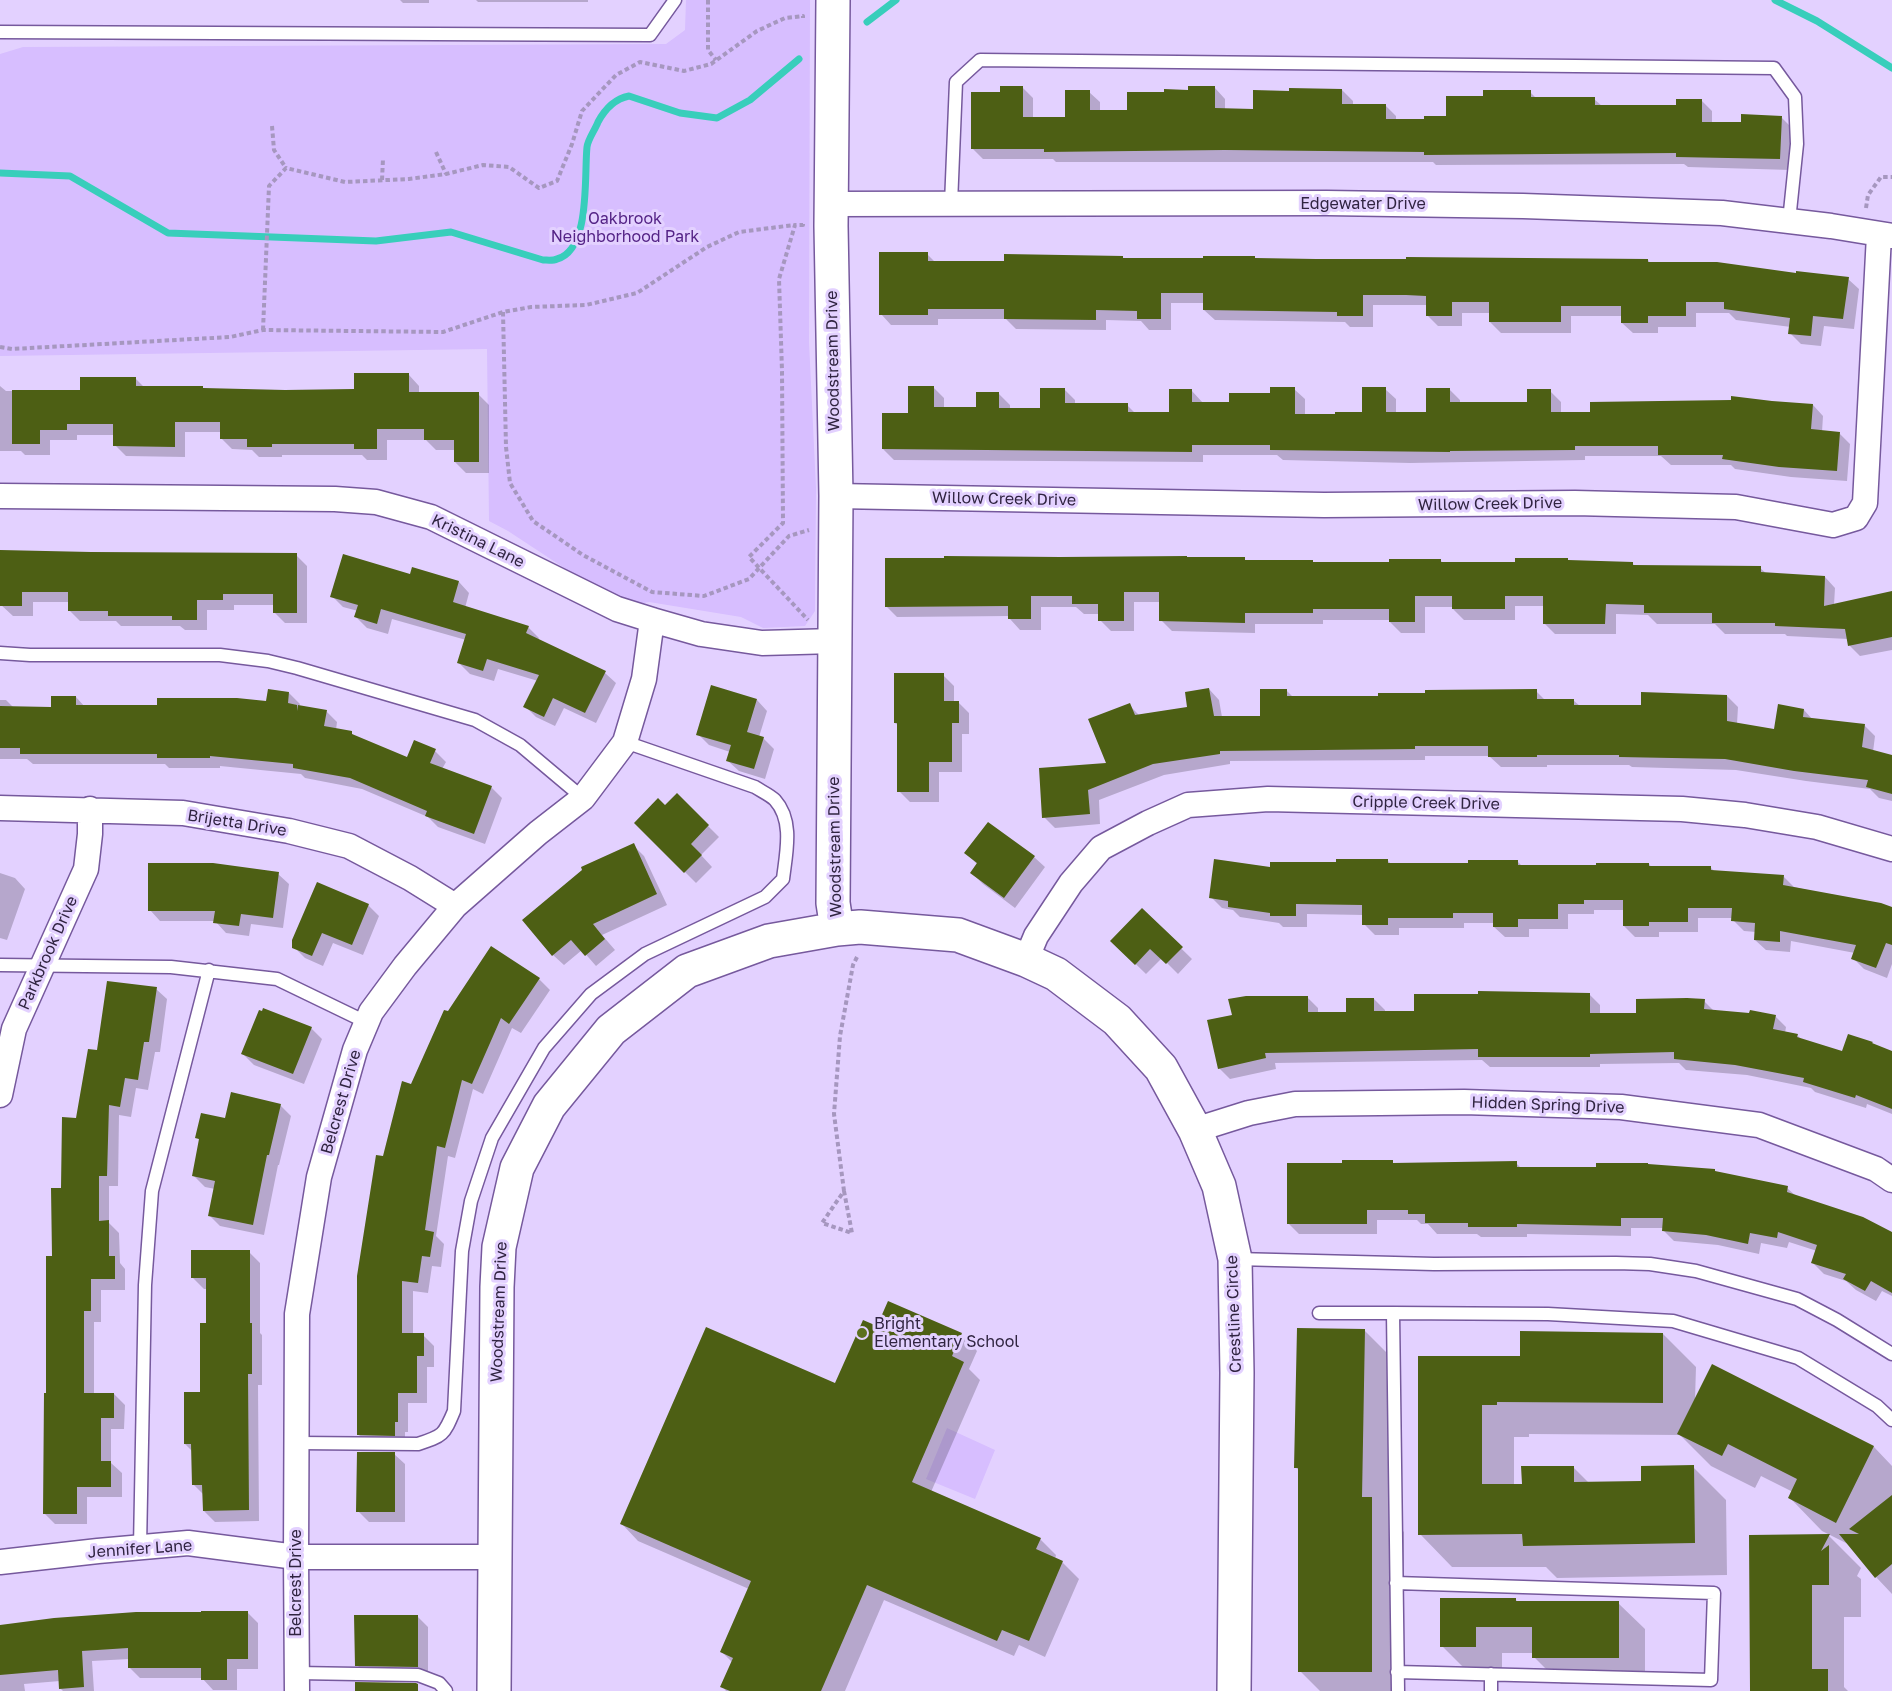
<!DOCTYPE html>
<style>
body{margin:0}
canvas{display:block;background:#e3d1ff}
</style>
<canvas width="1892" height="1691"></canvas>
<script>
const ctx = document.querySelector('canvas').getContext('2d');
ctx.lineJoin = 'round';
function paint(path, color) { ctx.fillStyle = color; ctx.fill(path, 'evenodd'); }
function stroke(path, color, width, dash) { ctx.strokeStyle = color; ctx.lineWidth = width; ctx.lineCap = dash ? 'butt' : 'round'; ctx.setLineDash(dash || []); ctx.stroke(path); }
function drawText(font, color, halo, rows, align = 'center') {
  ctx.font = font + ' "Golos Text",sans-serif'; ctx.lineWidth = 6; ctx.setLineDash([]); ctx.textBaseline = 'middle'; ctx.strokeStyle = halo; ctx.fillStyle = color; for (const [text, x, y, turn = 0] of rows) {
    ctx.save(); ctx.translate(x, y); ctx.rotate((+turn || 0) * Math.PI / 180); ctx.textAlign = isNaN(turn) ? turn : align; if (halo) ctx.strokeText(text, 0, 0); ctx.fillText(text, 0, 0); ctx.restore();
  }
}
paint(new Path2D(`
 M686,0H810L809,342L816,488L815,611L805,626L763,628L741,617L649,602L628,606L578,577L508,531L489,521L487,349L0,356V54L23,47L666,44L685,30Z
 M947,1428L995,1450L975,1499L926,1479Z`), '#d7beff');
paint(new Path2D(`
 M400,0H429V3H403Z
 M476,0H588V2H478Z
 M1022,87L1033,98V119H1066L1089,92L1100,102V112H1128L1190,92L1215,88L1225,99V109L1254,110L1342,90L1353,101V105H1385L1396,116V120H1425L1447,117L1484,97L1530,92L1537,99H1594L1602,106H1677L1701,100L1712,111V124H1742L1781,117L1792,128L1791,170L1688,167L1684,164L1436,165L1433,162H1056L1053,159H983L972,148L1002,93Z
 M927,254L935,262H1005L1122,257L1125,259H1204L1254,257L1256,259L1648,260L1651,264L1848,279L1859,289L1854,329L1824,326L1821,346L1801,344L1790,333L1791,327L1736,320L1729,313H1696V327H1658V333H1633L1622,323V316H1571V333H1501L1490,322V313H1462V326H1438L1427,315V305H1373V327H1350L1345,322L1215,320L1204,310V303H1171V330H1149L1141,321L1106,320V330L1016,329L1006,319H938V325H891L881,314Z
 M409,375L419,386V394H478L489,405V473H466L455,462V450H436L426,440H387V460H367L362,455H282V457H259L252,450L232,449L221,438L222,432H185V457L126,456L115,445V435H77V440H50V455H25L21,451H0V386L6,391H82L135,378L144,387H202L204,389L285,391L356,390Z
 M933,387L944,398V409H978L999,394L1010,405V409H1041L1064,389L1075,400V405H1127L1136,414H1170L1192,391L1203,403H1231L1294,389L1305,399V416L1364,413L1385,389L1396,399V413H1427L1449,389L1460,400V404H1529L1550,391L1561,402V414L1813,405L1823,416L1822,432L1839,433L1850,444L1847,481L1791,477L1735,469L1731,465H1671L1661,456H1585V460L1410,463L1283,460L1277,455H1203V462L894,460L883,449Z
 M0,552L296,555L307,566V623H285L274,612V605H234V610H207V630H185L180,626H121L116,621H80L69,610V602H33V616H13L0,604Z
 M1244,559L1247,562L1315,564L1441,561L1444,564L1569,561L1632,563L1635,566L1760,568L1767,574L1825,577L1835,588L1834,605L1892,593V650L1860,656L1850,646L1848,639L1787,636L1785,634H1725L1715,624H1657L1648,615L1616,614V634H1555L1544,623V606H1515V620H1464L1453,609V607H1425V633H1401L1390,622V620H1323V624H1255V633L1172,631L1161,620V602H1134V631H1111L1100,620V614H1084L1076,607H1041V630H1020L1010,619V616L897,617L886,606Z
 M411,576L459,582L469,593L465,608L528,627L539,638L538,640L605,673L616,683L596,723L564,708L555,726L536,717L525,706L538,681L498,669L494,681L470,674L459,663L466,640L392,619L388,634L367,628L356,617L358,611L343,607L332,596Z
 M943,675L954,686V702H958L969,713V734H962V772H939V802H910L899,791V726L895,723Z
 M1209,689L1219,700L1222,717H1261L1286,690L1293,697H1380L1536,691L1545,700H1573L1580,706H1643L1727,696L1738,707L1737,724L1775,730L1804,710L1813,720L1864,725L1875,736L1873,752L1892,757V801L1879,798L1870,789L1806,781L1736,770L1632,767L1629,765H1547V767H1501L1489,756H1425V760L1230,761V764L1164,775L1099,800L1100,824L1055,828L1044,817L1108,764L1129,705L1140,716L1189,708Z
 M289,693L300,704L299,707L326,711L337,722L336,730L351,733L355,737L407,759L435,751L446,762L442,769L491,787L502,798L485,844L438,827L428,817L362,789L305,778L301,774L220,766V768H169L165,764H33L27,759H0V700H6L14,708H52L76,697L85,707L268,703Z
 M757,700L767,711L759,737L763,738L774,749L765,779L739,771L728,761L730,752L709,745L698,734Z
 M677,795L719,837L701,855L712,867L696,883L636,823L665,807Z
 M633,845L644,856L667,905L602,935L615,950L596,966L582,950L564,965L553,955Z
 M966,853L1034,857L1045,867L1015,908L983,884L972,873L978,865Z
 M1388,861L1392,865H1470L1518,862L1522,866H1598L1649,864L1652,868H1711L1715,872L1783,876L1794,887L1892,909V964L1887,978L1864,969L1853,958L1855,953L1791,941L1790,952L1766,950L1755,940L1756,932L1744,931L1733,920V918H1698V932H1659V937H1635L1624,926V910H1594V914H1568V929H1529V937H1505L1494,927V923H1464V928H1399V935H1375L1364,924V915L1307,914V927H1283L1279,923L1240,917L1233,910L1222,908L1211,897L1272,869Z
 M0,873L15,878L25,889L7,940L0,938Z
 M278,874L289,884L283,928L251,924L249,936L226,933L215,921H160L150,910Z
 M368,905L379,916L363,955L333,943L323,966L305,958L294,947Z
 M1142,910L1192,959L1178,974L1162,958L1146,974L1112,941Z
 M539,979L550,990L521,1033L512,1028L483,1094L473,1089L455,1158L448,1156L436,1236L444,1244L441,1267L432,1266L428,1293L413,1291V1335H423L434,1346V1367H427V1403H408V1432H405V1446L369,1445L359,1435L384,1158L412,1086L448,1013Z
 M156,989L167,999L160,1052H155L148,1090L136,1088L131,1117L119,1115L118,1186H109V1223L119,1233L120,1263L125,1269V1290H101V1322H94V1394H114L125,1405L124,1429H111V1463L122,1473V1497H87V1524H55L44,1513L54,1258L62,1190L77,1119L99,1052Z
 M1589,994L1600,1005V1015H1638L1704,1001L1715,1012L1775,1016L1786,1027L1785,1033L1797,1035L1802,1040L1843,1053H1892V1114L1867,1104L1866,1108L1815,1092L1811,1088L1747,1075L1686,1070L1679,1063L1600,1064V1067H1490L1482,1060L1275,1063L1276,1069L1230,1079L1219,1068L1307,997L1318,1008V1013H1347L1374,999L1385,1010V1012H1415Z
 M263,1012L311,1028L322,1039L304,1084L254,1065L243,1054Z
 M280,1105L291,1116L279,1165H278L264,1235L220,1226L210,1216L215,1189L205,1187L194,1176L200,1141L197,1137L226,1120Z
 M1392,1162L1394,1164L1516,1163L1522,1169L1714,1170L1717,1173L1787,1188L1796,1196L1892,1234V1296L1882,1291L1876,1301L1856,1290L1846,1281L1824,1274L1813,1263L1817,1251L1789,1242L1787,1248L1761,1243L1759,1254L1718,1245L1674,1241L1663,1230V1228H1631V1236L1527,1234V1237H1481L1477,1234H1437L1428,1224H1421L1417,1220H1377V1234H1299L1288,1223L1344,1164Z
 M249,1252L260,1263V1333L262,1335V1385H258L259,1521L215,1522L204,1511V1495L193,1484V1452L185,1444L202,1393L208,1324V1289H204L193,1278Z
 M878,1328L961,1334L977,1351L969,1369L980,1380L931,1492L1040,1539L1056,1555L1055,1559L1062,1562L1079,1579L1045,1657L1019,1645L1014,1656L884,1600L845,1691H726L722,1686L732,1662L722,1652L749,1589L638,1541L622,1524L836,1385Z
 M1364,1330L1397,1363L1394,1522L1404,1532V1691H1320L1300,1671V1471L1295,1467Z
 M1663,1334L1696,1367L1695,1400L1712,1366L1874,1447L1892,1466V1594L1876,1577L1850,1545L1822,1531L1790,1498L1793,1492L1761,1476L1755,1488L1711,1466L1680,1435L1529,1434V1437H1514V1485H1523L1573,1467L1589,1483L1643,1482L1693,1467L1726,1500L1727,1575L1557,1578L1546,1567H1452L1420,1534L1419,1358L1521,1357Z
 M394,1454L405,1464V1522H369L358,1511Z
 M1829,1536L1861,1568L1857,1576L1861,1579V1617H1844V1687L1848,1691H1751L1750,1537Z
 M1515,1599L1519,1603H1618L1645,1629V1684H1561L1534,1657V1653H1502V1673H1469L1442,1646Z
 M247,1612L258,1623V1669H237V1690H213L202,1678H140L129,1667V1659L92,1661L94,1691H63L60,1688V1681L24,1684L25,1691H0V1626Z
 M417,1616L428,1627V1677L368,1676L357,1665Z`), '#0003');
stroke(new Path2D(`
 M1775,0L1817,21L1892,68
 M867,22L896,0
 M0,173L70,176L168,233L376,241L451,232L543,260C547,260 553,261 557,259C591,250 584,175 587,147C588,139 595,130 598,122C605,109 614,99 629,96L680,113L717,118L750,100L799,59`), '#38cebb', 7);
paint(new Path2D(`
 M1000,86H1023V117H1065V90H1090V110H1127V92H1164V89L1188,90V86H1215V108L1253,109V90L1289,91V88L1342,89V104H1386V119H1424V116H1446V96H1483V90H1531V97H1595V105H1676V99H1702V122H1741V114L1782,116L1780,159L1676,157V153L1424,155V152L1225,150L1044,152V149H971V92H1000Z
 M879,252H928V261H1004V254L1123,256V258H1203V256H1255V258L1316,259H1406V257L1648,259V262H1717L1796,273V271L1849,277L1843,319L1813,316L1811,336L1788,334L1790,318L1724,309V302H1686V316H1648V323H1621V306H1561V322H1489V302H1452V316H1426V296L1406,295H1363V316H1337V312L1203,310V293H1161V319H1137V311L1096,310V320L1004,319V309H928V315H879Z
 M354,373H409V392H479V462H454V440H424V429H377V449H354V444H272V447H247V439H220V422H175V447L113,446V424H67V430H40V444H12V390H80V377H136V386H203V388L285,390L354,389Z
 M908,386H934V407H976V392H999V408H1040V388H1065V403H1128V412H1169V389H1192V402H1229V393H1270V387H1295V414H1335V412H1362V387H1386V412H1426V388H1450V402H1527V389H1551V412H1590V402L1731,400V396L1772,401L1813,404L1811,429L1840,432L1837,471L1779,467L1722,459L1723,455H1658V446H1575V450L1450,451V452L1270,450V445H1192V452L882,449V413H908Z
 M0,550L91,552L297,553V613H273V594H223V600H197V620H172V616H108V611H68V592H22V606H0Z
 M343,554L410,574L412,567L459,581L453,602L529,626L526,633L606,671L585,713L553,698L544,717L523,707L539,675L487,659L483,671L457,663L466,634L381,609L377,624L354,617L358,605L330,597Z
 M944,556L1060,557L1187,556V557H1245V560H1313V562H1389V559H1441V562H1515V558H1568V560L1633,562V565L1761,566V572L1825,576L1824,606L1892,591V637L1848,646L1845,629L1775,626V623H1712V613H1644V605L1606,604L1605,624H1543V596H1505V609H1452V596H1415V622H1389V609H1313V613H1245V623L1159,621V592H1124V621H1098V604H1072V596H1031V619H1008V606L885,607V558H944Z
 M894,673H944V701H959V723H952V762H929V792H897V723H894Z
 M711,685L757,699L747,732L764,737L754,769L726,761L731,745L696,735Z
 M1209,688L1214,716H1260V689H1287V696H1378V693H1425V690L1537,689V699H1574V705H1641V692L1727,695V721L1774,729L1778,704L1804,709L1803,717L1865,724L1862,747L1892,755V794L1866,787L1868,780L1794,771L1725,759L1619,757V755H1537V757H1488V746H1415V749L1220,751V754L1153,764L1088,790L1090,814L1042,818L1039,768L1106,763L1088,719L1130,703L1135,715L1187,707L1185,692Z
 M268,689L289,692L288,703L297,705V711L298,705L327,710L324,726L352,731V734L407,757L414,740L436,749L430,763L492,786L474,834L425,816L427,811L350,778L293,768V764L210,756V758H157V754H20V748H0V706L51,707V696H76V705H157V698H237L266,701Z
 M677,793L709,825L691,844L702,855L684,873L634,823L658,798L665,805Z
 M988,822L1035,856L1004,898L970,873L977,863L964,853Z
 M634,843L657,894L593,924L605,939L585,956L571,940L552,956L522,920L582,870L581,867Z
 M1214,859L1270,867V862H1336V859H1388V863H1468V860H1518V865H1596V863H1649V866H1711V870L1784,875L1783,885L1881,903L1892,907V945L1886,943L1876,968L1851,959L1856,945L1780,931V942L1754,940L1755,923L1731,921L1732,908H1688V922H1649V926H1623V900H1584V904H1558V919H1518V927H1493V913H1453V918H1388V925H1362V905L1296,904V916H1270V913L1228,907V901L1209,898Z
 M148,863H213L279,872L273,918L241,914L239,926L213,923L215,911H148Z
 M317,882L369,904L352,945L322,933L312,956L292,948V940Z
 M1142,908L1183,947L1166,964L1150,949L1135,965L1110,941Z
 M491,946L540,978L509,1024L501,1018L472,1084L462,1080L445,1148L437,1146L425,1230L434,1232L430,1257L422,1256L418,1283L402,1281V1333H424V1356H417V1393H398V1422H395V1436L357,1435V1276L376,1155L383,1156L402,1081L411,1084L444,1010L448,1011Z
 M107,981L157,987L149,1042H144L138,1080L125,1078L120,1107L109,1105L107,1176H99V1221L109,1220V1256H115V1279H91V1311H84V1393H114V1418H101V1461H111V1487H77V1514H43L44,1393H46V1256H52L51,1188H61L62,1117L76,1118L88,1049L97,1050Z
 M1478,991L1590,993V1013H1636V999L1687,998L1705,999L1704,1009L1749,1013L1750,1010L1776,1015L1773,1029L1798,1034L1797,1037L1842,1051L1848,1034L1873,1042L1872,1043L1892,1051V1109L1856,1095L1855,1098L1803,1082L1804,1078L1735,1065L1674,1059V1052L1590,1054V1057H1478V1049L1265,1053L1266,1058L1218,1069L1207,1020L1232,1015L1228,999L1246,996H1308V1012H1346V998H1374V1011H1414V994H1478Z
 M263,1008L312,1027L293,1074L241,1054L259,1010L262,1011Z
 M231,1092L281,1104L269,1155H267L253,1225L208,1216L215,1181L192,1176L199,1139L195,1138L201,1113L225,1118Z
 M1342,1160H1393V1163L1517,1161V1167H1596V1163H1648V1164L1715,1169V1171L1788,1186L1787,1192L1863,1217L1892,1232V1293L1871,1281L1865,1291L1843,1279L1846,1274L1811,1263L1817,1245L1778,1232L1777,1238L1750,1233L1748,1244L1706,1235L1662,1231L1663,1218H1621V1226L1517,1224V1227H1468V1223H1425V1214H1408V1210H1367V1224H1287V1163H1342Z
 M191,1250H250V1323H252V1374H248L249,1510L203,1511L202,1485H192L191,1444H184V1392H200V1323H206V1278H191Z
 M888,1301L962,1333L952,1356L964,1362L912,1482L1041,1538L1036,1549L1063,1561L1029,1641L1002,1630L997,1641L867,1585L821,1691H730L720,1687L733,1658L720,1652L751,1581L620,1524L706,1327L835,1383L863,1320L877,1326Z
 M1297,1328L1365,1329L1362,1497H1372V1672H1298V1468H1294Z
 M1520,1331L1663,1333V1403L1497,1402V1405H1482V1484H1522L1521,1466H1574V1482L1641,1481V1466L1694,1465L1695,1543L1523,1546L1522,1534L1418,1535V1356H1520Z
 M1712,1364L1874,1446L1836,1523L1788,1498L1797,1479L1728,1444L1722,1456L1677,1434Z
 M357,1452H395V1512H356Z
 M1892,1495V1564L1875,1578L1839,1534H1859L1849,1529Z
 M1830,1534L1821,1551L1829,1545V1585H1812V1669H1828V1691H1750L1749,1535Z
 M1440,1598H1516V1601H1619V1658H1532V1627H1476V1647H1440Z
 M201,1611H248V1659H227V1680H201V1668H128V1648L82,1651L84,1687L59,1689L58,1670L0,1675V1625L54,1618L136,1612H201Z
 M354,1615H418V1667L355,1666Z
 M355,1682L416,1683L418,1684V1691H355Z`), '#4d5f14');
const lane = new Path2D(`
 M0,32L650,35L675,0
 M951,204L956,82L980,60L1774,68L1795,97L1797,144L1789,221
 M0,653L30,655H220L268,661L297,668L475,720L520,745L583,798
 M0,965L171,967L277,979L366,1022
 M1236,1259L1434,1264L1616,1263L1650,1264L1696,1271L1797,1299L1837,1320L1892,1354
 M1319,1313H1393
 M297,1443L418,1444C443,1436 444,1435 454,1411L462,1251L471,1201L492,1138L544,1048L591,994L645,954L765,897L783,879C786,853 794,821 775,800C770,795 761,791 755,787L625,742
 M140,1547L145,1285L152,1191L209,970
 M1396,1583L1714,1593L1711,1680L1397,1672
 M297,1673L418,1675L439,1683L446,1691
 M1398,1691L1393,1313L1548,1314L1673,1321L1798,1358L1877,1406L1892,1420
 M1491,1691V1674`);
const street = new Path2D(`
 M831,204L1327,203L1523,206L1722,213L1831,226L1892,236
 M0,496L335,499L376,502L431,517L617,609L652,620L701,634L762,643L835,641
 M836,496L1324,505L1575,503L1736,507L1833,525L1856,518L1865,503L1879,235
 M0,808L183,813L289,831L349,846L410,878L455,906
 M1026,960L1036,936L1071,883L1101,848L1148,823L1188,805L1268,799L1682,809L1745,815L1817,827L1892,849
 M0,1095L14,1029L86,869L90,834V809
 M1195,1130L1249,1113L1295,1104L1464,1102L1621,1107L1759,1125L1876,1169L1892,1180
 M0,1562L98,1551L188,1543L296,1557H495
 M297,1691L296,1557L297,1314L319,1177L355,1050L371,1012L405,966L455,906L538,833L583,798L625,742L644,679L652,620`);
const secondary = new Path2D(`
 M833,0L831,226L836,496L833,903L837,929
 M494,1691L497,1287L499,1247L517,1168L549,1106L611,1030L687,971L769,941L837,929L860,927L958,935L1026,960L1056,974L1117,1020L1161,1068L1195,1130L1219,1186L1235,1259L1237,1373L1234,1691`);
stroke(lane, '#76599d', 15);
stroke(street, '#76599d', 27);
stroke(secondary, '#76599d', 36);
stroke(new Path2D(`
 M708,0V50L716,60
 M272,126L274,150L286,168
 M436,152L446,174
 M382,180L383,159
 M1866,208L1868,195L1881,177H1892
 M803,224V225H795L779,279L782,371L783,523L749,557L808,620
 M503,312L506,447L510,483L533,521L583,555L652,592L704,596L749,579L789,536L809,530
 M263,330L269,186L286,168L345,182L409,179L446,174L483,165L509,167L539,188L557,181L572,144L582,111L616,75L640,62L684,71L711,64L757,31L785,18L803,16V18
 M0,347L12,349L230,337L263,330L443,332L503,312L531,307L586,305L637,293L707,247L739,232L794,225
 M844,1191L834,1114L840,1036L853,965L858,955
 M844,1191L852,1233L822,1223Z`), '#a697bf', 4, [4.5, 3]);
stroke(lane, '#fff', 12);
stroke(street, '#fff', 24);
stroke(secondary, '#fff', 33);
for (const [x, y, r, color] of [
 [862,1333,6,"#5c701f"]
]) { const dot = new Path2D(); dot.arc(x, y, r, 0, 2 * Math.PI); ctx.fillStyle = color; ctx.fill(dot); stroke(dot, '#e3d1ff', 2); }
drawText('16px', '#302441', '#e3d1ff', [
 ["Edgewater Drive",1363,204],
 ["Woodstream Drive",833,361,-91],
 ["Willow Creek Drive",1004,499,1],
 ["Willow Creek Drive",1490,504,-1],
 ["Kristina Lane",478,541,26],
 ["Cripple Creek Drive",1426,803,1],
 ["Brijetta Drive",237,823,9],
 ["Woodstream Drive",835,847,-91],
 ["Parkbrook Drive",48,953,-66],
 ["Belcrest Drive",341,1102,-74],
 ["Hidden Spring Drive",1548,1105,2],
 ["Woodstream Drive",499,1312,-88],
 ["Crestline Circle",1234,1314,-92],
 ["Jennifer Lane",140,1549,-4],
 ["Belcrest Drive",296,1583,-90]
]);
drawText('16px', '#542386', '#e3d1ff', [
 ["Oakbrook",625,219],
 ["Neighborhood Park",625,237]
]);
drawText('16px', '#302441', '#e3d1ff', [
 ["Bright",874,1324],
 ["Elementary School",874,1342]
], 'left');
</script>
